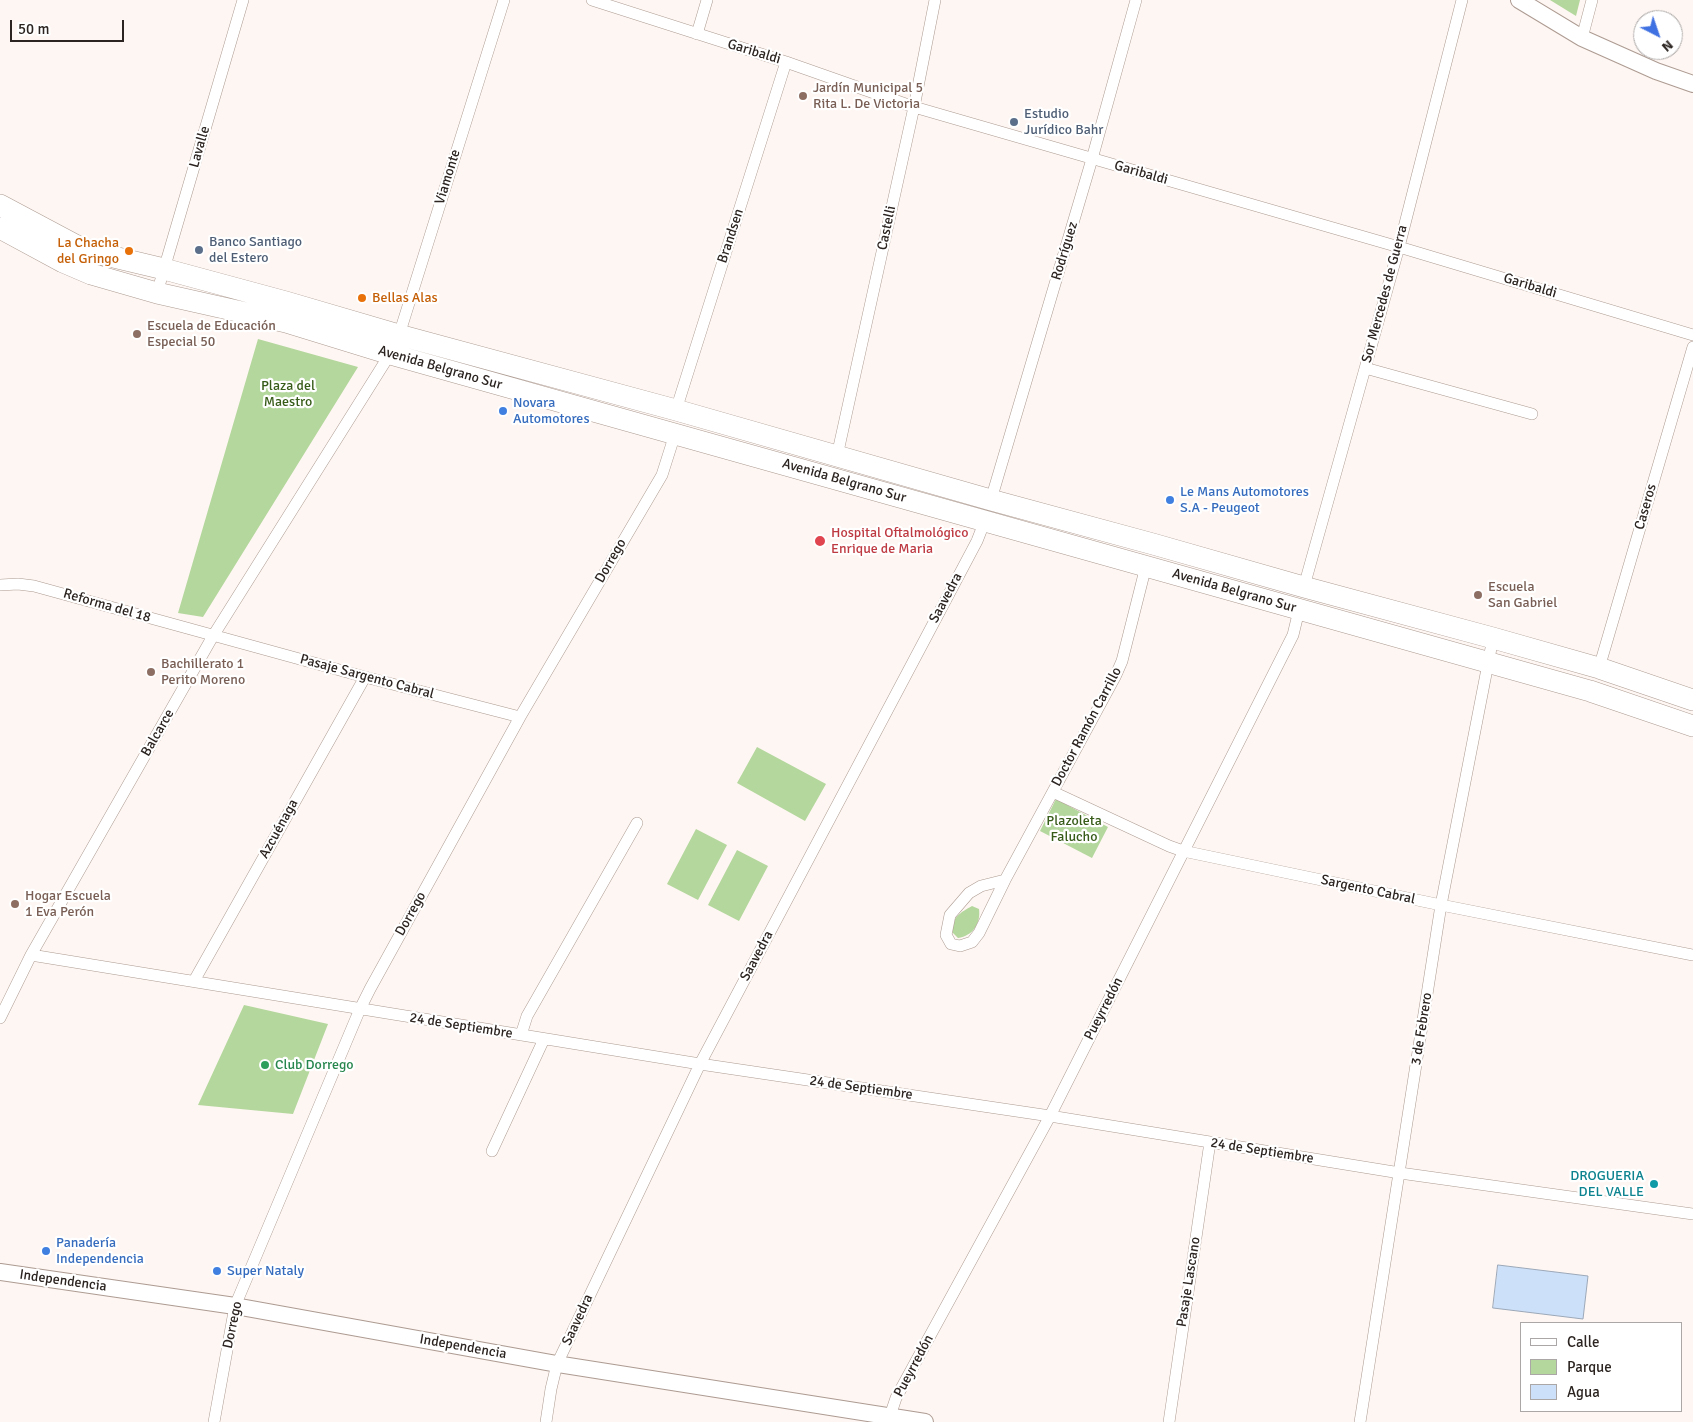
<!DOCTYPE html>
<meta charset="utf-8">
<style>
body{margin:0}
#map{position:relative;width:1693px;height:1422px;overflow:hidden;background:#fef6f2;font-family:Signika,sans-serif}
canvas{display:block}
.legend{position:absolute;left:1520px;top:1322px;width:162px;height:90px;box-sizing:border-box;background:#fff;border:1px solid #aaa7a6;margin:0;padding:6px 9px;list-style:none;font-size:15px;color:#2b2421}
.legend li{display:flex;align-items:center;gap:10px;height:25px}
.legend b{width:25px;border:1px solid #aaa7a6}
.north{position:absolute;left:1633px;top:10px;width:50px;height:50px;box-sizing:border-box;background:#fff;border:1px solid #aaa7a6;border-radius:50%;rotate:139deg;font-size:14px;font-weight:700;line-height:20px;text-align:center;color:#2b2421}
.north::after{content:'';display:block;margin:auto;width:18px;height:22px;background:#4071e2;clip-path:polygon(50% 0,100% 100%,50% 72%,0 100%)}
.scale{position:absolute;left:10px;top:20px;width:114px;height:22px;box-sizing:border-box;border:2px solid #2b2421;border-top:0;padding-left:6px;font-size:15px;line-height:18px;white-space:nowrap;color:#2b2421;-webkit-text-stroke:4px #fff;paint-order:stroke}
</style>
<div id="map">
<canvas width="1693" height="1422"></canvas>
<ul class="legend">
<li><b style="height:6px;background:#fff"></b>Calle</li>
<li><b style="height:14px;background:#b4d79d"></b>Parque</li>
<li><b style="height:14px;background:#cce0f9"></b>Agua</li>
</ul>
<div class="north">N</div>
<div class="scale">50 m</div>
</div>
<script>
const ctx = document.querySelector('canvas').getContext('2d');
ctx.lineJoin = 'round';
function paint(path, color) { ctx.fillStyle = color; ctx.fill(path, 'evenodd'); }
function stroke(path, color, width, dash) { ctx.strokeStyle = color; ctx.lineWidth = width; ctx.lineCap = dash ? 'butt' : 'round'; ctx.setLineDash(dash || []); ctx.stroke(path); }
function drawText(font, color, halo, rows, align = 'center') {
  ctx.font = font + ' Signika,sans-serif'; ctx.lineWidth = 4.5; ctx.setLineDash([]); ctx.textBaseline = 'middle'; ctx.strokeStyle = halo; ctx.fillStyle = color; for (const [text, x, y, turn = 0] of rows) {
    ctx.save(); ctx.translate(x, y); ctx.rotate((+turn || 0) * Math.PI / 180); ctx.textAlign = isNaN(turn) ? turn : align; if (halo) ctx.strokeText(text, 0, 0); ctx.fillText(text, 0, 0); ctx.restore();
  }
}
paint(new Path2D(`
 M1550,0H1580L1576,16Z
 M258,339L358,367L203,617L178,613Z
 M757,747L826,784L805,821L737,783Z
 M1056,799L1108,827L1092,858L1040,831Z
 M696,829L727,845L698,900L667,884Z
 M737,850L768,866L739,921L708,905Z
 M972,906L979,909C981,923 973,936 958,938L952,932C951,918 961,912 972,906Z
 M244,1005L328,1024L293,1114L198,1105Z`), '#b4d79d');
const water = new Path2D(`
 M1498,1265L1588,1276L1583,1319L1493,1308Z`);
paint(water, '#cce0f9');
stroke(water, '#9ca8b8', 1);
const street = new Path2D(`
 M592,0L786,62L914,107L1399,247L1693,335
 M697,34L707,0
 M1582,38L1592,0
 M157,293L243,0
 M1365,368L1532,414
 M676,410L786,62
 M837,456L914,107L935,0
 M990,503L1092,159L1136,0
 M0,585L18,584L34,586L365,677L520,717
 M1303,590L1399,247L1462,0
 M1599,668L1693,347
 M1053,792L1169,846L1183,851L1441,905L1693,955
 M1005,880L981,886L969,893L950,915L946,935L951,944L960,946L972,942L979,933L1005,880L1115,677L1122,661L1146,566
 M31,955L700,1064L1050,1116L1400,1173L1693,1214
 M194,981L365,677
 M0,1018L31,955L213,636L390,354L399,335L504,0
 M521,1035L527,1016L637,823
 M492,1151L544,1039
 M214,1422L235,1306L360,1009L370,989L520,717L662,475L675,434
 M546,1422L551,1389L557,1364L700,1064L977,541L986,518
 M888,1422L896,1398L1050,1116L1293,635L1300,606
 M1169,1422L1210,1142
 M1360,1422L1441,905L1493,638`);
const secondary = new Path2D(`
 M1519,0L1582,38L1656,71L1693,84
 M0,1272L235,1306L557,1364L925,1422`);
const highway = new Path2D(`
 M0,205L77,246L101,254L164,269L286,302L399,335L676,410L991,500L1153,544L1304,587L1493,638L1599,668L1693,700
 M0,228L63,262L91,274L157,293L286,322L390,354L1590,691L1693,726`);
stroke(street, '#ad9b92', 12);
stroke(secondary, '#ad9b92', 18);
stroke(highway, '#ad9b92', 22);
stroke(street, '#fff', 11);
stroke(secondary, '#fff', 16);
stroke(highway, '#fff', 21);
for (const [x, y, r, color] of [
 [803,96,5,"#8d6e63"],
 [1014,122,5,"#5c6f8a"],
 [199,250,5,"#5c6f8a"],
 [129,251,5,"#e8710a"],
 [362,298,5,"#e8710a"],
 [137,334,5,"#8d6e63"],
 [503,411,5,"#3f7fe0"],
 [1170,500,5,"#3f7fe0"],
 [820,541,6,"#e0444e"],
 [1478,595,5,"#8d6e63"],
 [151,672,5,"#8d6e63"],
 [15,904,5,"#8d6e63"],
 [265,1065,5,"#2e9e5b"],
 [1654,1184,5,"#0f9aa8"],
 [46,1251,5,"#3f7fe0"],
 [217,1271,5,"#3f7fe0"]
]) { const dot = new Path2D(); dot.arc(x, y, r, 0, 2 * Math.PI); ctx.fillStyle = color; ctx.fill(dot); stroke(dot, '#fff', 2); }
drawText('14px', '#2b2421', '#fff', [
 ["Garibaldi",754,52,17],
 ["Lavalle",200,147,-74],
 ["Garibaldi",1141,173,16],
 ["Viamonte",448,177,-73],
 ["Castelli",887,228,-78],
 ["Brandsen",731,236,-72],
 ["Rodríguez",1065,251,-73],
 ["Garibaldi",1530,286,17],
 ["Sor Mercedes de Guerra",1385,294,-75],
 ["Avenida Belgrano Sur",440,368,16],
 ["Avenida Belgrano Sur",844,481,16],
 ["Caseros",1646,507,-74],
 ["Dorrego",611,561,-60],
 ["Avenida Belgrano Sur",1234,591,16],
 ["Saavedra",946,598,-62],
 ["Reforma del 18",107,606,16],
 ["Pasaje Sargento Cabral",367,677,15],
 ["Doctor Ramón Carrillo",1087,727,-62],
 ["Balcarce",158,733,-60],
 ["Azcuénaga",279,829,-61],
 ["Sargento Cabral",1368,890,12],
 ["Dorrego",411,914,-61],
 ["Saavedra",757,956,-62],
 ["Pueyrredón",1104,1009,-63],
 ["24 de Septiembre",461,1026,9],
 ["3 de Febrero",1422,1029,-81],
 ["24 de Septiembre",861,1088,8],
 ["24 de Septiembre",1262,1151,9],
 ["Independencia",63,1281,8],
 ["Pasaje Lascano",1189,1282,-81],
 ["Saavedra",578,1320,-65],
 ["Dorrego",233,1325,-78],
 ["Independencia",463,1347,10],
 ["Pueyrredón",914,1366,-62]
]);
drawText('14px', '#785e54', '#fff', [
 ["Jardín Municipal 5",813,88],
 ["Rita L. De Victoria",813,104],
 ["Escuela de Educación",147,326],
 ["Especial 50",147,342],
 ["Escuela",1488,587],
 ["San Gabriel",1488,603],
 ["Bachillerato 1",161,664],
 ["Perito Moreno",161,680],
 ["Hogar Escuela",25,896],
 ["1 Eva Perón",25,912]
], 'left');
drawText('14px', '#4e5e75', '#fff', [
 ["Estudio",1024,114],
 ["Jurídico Bahr",1024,130],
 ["Banco Santiago",209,242],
 ["del Estero",209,258]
], 'left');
drawText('14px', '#c56008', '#fff', [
 ["La Chacha",119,243],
 ["del Gringo",119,259],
 ["Bellas Alas",372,298,"left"]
], 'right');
drawText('14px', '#375b18', '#fff', [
 ["Plaza del",288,386],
 ["Maestro",288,402],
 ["Plazoleta",1074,821],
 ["Falucho",1074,837]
]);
drawText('14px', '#366cbe', '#fff', [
 ["Novara",513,403],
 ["Automotores",513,419],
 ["Le Mans Automotores",1180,492],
 ["S.A - Peugeot",1180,508],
 ["Panadería",56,1243],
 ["Independencia",56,1259],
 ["Super Nataly",227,1271]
], 'left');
drawText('14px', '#be3a42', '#fff', [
 ["Hospital Oftalmológico",831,533],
 ["Enrique de Maria",831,549]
], 'left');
drawText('14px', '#27864d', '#fff', [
 ["Club Dorrego",275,1065]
], 'left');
drawText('14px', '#0d838f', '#fff', [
 ["DROGUERIA",1644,1176],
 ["DEL VALLE",1644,1192]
], 'right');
</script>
